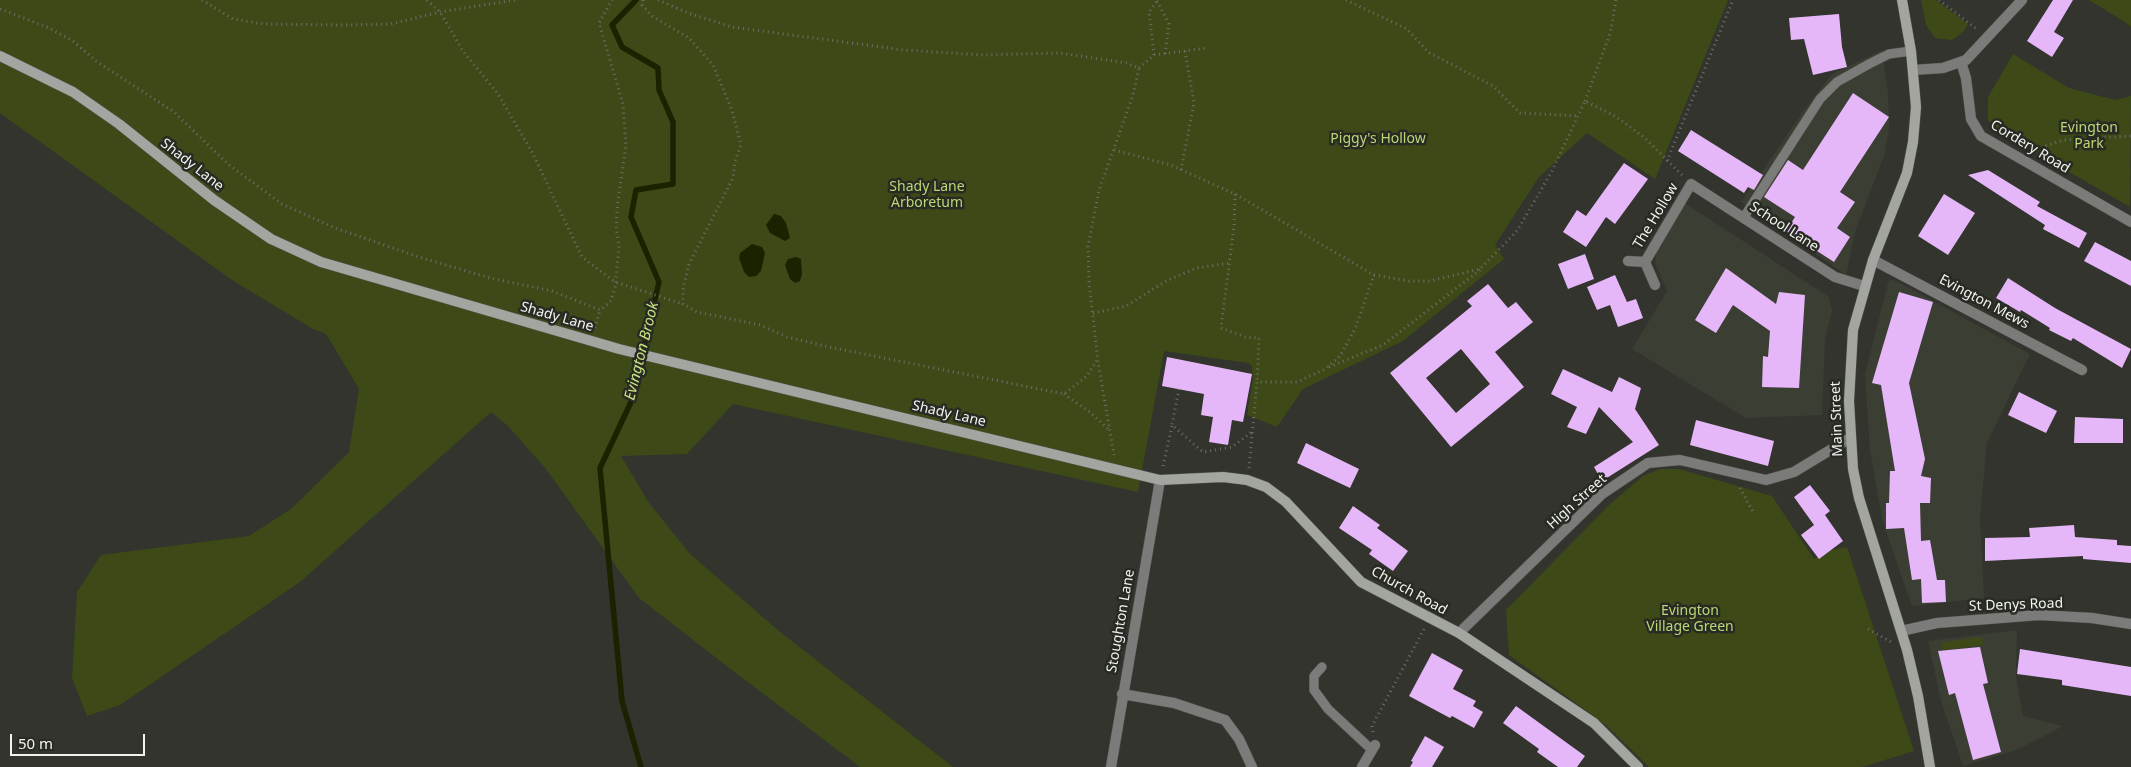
<!DOCTYPE html>
<style>
body{margin:0}
#map{position:relative;width:2131px;height:767px;overflow:hidden;background:#32342d;font-family:"Noto Sans",sans-serif}
canvas{display:block}
.scale{position:absolute;left:10px;top:734px;width:135px;height:22px;box-sizing:border-box;border:2px solid #f2f3ef;border-top:0;padding-left:6px;font-size:15px;line-height:18px;white-space:nowrap;color:#f2f3ef;-webkit-text-stroke:4px #282a24;paint-order:stroke}
</style>
<div id="map">
<canvas width="2131" height="767"></canvas>
<div class="scale">50 m</div>
</div>
<script>
const ctx = document.querySelector('canvas').getContext('2d');
ctx.lineJoin = 'round';
function paint(path, color) { ctx.fillStyle = color; ctx.fill(path, 'evenodd'); }
const poly = rows => new Path2D(rows.map(r => 'M' + r).join(''));
function trace(path, color, width, dash) { ctx.strokeStyle = color; ctx.lineWidth = width; ctx.lineCap = dash ? 'butt' : 'round'; ctx.setLineDash(dash || []); ctx.stroke(path); }
function drawText(font, color, halo, rows, align = 'center') {
  ctx.font = font + ' "Noto Sans",sans-serif'; ctx.lineWidth = 5; ctx.setLineDash([]); ctx.textBaseline = 'middle'; ctx.strokeStyle = halo; ctx.fillStyle = color; for (const [text, x, y, turn = 0] of rows) {
    ctx.save(); ctx.translate(x, y); ctx.rotate((+turn || 0) * Math.PI / 180); ctx.textAlign = isNaN(turn) ? turn : align; if (halo) ctx.strokeText(text, 0, 0); ctx.fillText(text, 0, 0); ctx.restore();
  }
}
paint(poly([
 [1882,50,1888,93,1889,128,1885,153,1855,232,1846,275,1741,202,1802,113,1832,74],
 [1685,203,1829,297,1832,311,1825,340,1822,415,1746,418,1632,349,1667,291,1655,263,1656,251],
 [1889,279,1898,282,2030,354,1987,443,1980,517,1984,598,1912,606,1883,523,1870,450,1865,374],
 [2017,630,2016,676,2023,716,2063,726,2019,749,1963,766,1941,701,1928,641]
]), '#3b3f33');
paint(poly([
 [0,0,1728,0,1655,179,1587,133,1539,177,1495,245,1504,259,1403,341,1303,389,1277,427,1247,415,1253,378,1252,366,1248,363,1164,351,1138,492,733,404,687,454,621,456,649,503,690,554,779,631,953,767,860,767,732,670,639,598,546,469,507,425,491,412,300,582,120,705,87,716,72,678,77,592,101,555,249,536,291,509,349,452,359,389,326,334,313,329,232,280,0,113],
 [1921,0,1936,0,1968,24,1964,31,1952,40,1935,38,1926,25],
 [2089,0,2131,0,2131,27,2125,22],
 [2013,54,2069,88,2115,100,2131,96,2130,207,1991,127,1988,119,1988,97],
 [1660,469,1679,469,1772,496,1814,559,1825,551,1847,547,1914,751,1862,767,1649,767,1606,725,1509,655,1506,610,1609,505,1643,476],
 [1982,637,1983,645,1942,650,1941,642]
]), '#3d4a17');
paint(poly([
 [774,214,781,216,786,223,790,238,785,241,770,233,766,225],
 [752,244,762,247,765,253,761,271,756,276,749,277,744,272,739,258,740,253],
 [796,257,801,259,802,274,800,281,795,283,790,279,785,265,788,259]
]), '#1a2200');
trace(poly([
 [636,0,612,25,622,47,658,68,659,90,673,122,673,184,636,190,631,217,659,282,631,402,600,468,622,701,641,767]
]), '#1a2200', 5.5);
paint(poly([
 [2053,0,2073,0,2054,32,2064,38,2052,57,2027,41],
 [1839,14,1842,47,1847,67,1813,75,1804,39,1791,40,1789,18],
 [1853,93,1889,117,1840,192,1855,202,1837,228,1850,237,1834,262,1786,231,1795,217,1764,197,1788,160,1803,170],
 [1691,130,1763,175,1754,190,1748,187,1744,193,1678,151],
 [1624,163,1648,179,1615,224,1606,217,1586,247,1563,232,1577,210,1586,216],
 [1988,170,2040,202,2037,206,2087,233,2079,248,2043,229,2045,225,1968,175],
 [1944,194,1975,213,1948,255,1918,236],
 [2095,242,2131,261,2131,286,2084,261],
 [1585,254,1594,279,1568,289,1558,264],
 [1726,268,1776,304,1779,292,1805,295,1799,388,1762,387,1763,356,1768,357,1770,331,1733,305,1716,333,1695,320],
 [1615,275,1627,302,1636,299,1643,318,1618,327,1610,305,1597,310,1587,287],
 [2008,278,2055,308,2131,349,2122,368,2073,338,2071,341,2049,330,2050,328,2021,310,2020,312,1996,298],
 [1488,284,1508,308,1516,302,1533,322,1495,352,1524,387,1451,447,1390,373,1472,306,1467,301],
 [1461,349,1490,384,1456,413,1426,378],
 [1899,292,1933,302,1909,383,1925,459,1921,476,1931,478,1930,503,1920,503,1921,541,1930,540,1937,580,1945,580,1946,602,1922,603,1921,579,1912,580,1904,528,1886,529,1886,503,1889,503,1890,471,1895,471,1881,385,1872,383],
 [1167,357,1252,374,1243,422,1232,420,1228,445,1209,442,1213,417,1201,415,1204,394,1162,386],
 [1563,369,1612,392,1619,377,1641,388,1635,409,1659,445,1602,481,1594,467,1633,442,1599,407,1586,434,1567,427,1577,407,1551,394],
 [2019,392,2057,411,2046,433,2008,415],
 [2075,417,2123,419,2123,443,2074,443],
 [1696,420,1774,441,1768,466,1690,445],
 [1306,443,1359,469,1350,488,1297,463],
 [1810,485,1830,511,1825,515,1843,541,1819,559,1801,535,1814,525,1794,497],
 [1353,506,1380,525,1377,528,1408,551,1393,571,1369,554,1372,550,1339,528],
 [2074,525,2075,537,2117,540,2117,545,2131,546,2131,563,2083,559,2083,556,1985,561,1985,538,2030,537,2029,528],
 [1980,647,1988,683,1983,684,2001,752,1973,760,1955,693,1949,695,1938,651],
 [2020,649,2131,667,2131,696,2062,685,2062,680,2017,674],
 [1432,653,1463,670,1453,689,1476,701,1473,706,1483,712,1474,728,1452,716,1450,718,1409,696],
 [1516,706,1585,756,1577,767,1558,767,1537,752,1539,749,1503,723],
 [1425,736,1444,747,1432,767,1410,767,1413,762,1411,761]
]), '#e5b7f8');
const lane = poly([
 [1744,217,1820,99,1837,82,1869,64,1889,54,1911,51],
 [1322,667,1314,676,1314,690,1328,709,1372,750]
]);
const street = poly([
 [1961,62,1966,78,1971,119,1981,136,2131,222],
 [1913,70,1943,68,1966,60,2022,0],
 [1873,260,2082,370],
 [1628,261,1645,262],
 [1655,285,1645,262,1691,184,1835,277,1864,286],
 [1901,631,1937,623,2039,615,2092,618,2131,624],
 [1459,633,1602,494,1648,463,1680,460,1766,480,1794,472,1850,438],
 [1122,694,1174,703,1225,720,1239,739,1252,767],
 [1111,767,1160,480],
 [1362,767,1375,745]
]);
const secondary = poly([
 [1902,0,1911,51,1916,107,1913,142,1907,173,1873,260,1853,330,1849,401,1853,469,1859,498,1907,650,1918,696,1930,767],
 [0,56,73,92,119,124,214,200,271,239,321,262,619,349,1160,480,1223,477,1247,480,1266,487,1286,502,1361,582,1459,633,1594,723,1638,767]
]);
trace(lane, '#51534c', 10);
trace(street, '#51534c', 11);
trace(secondary, '#51534c', 11);
trace(poly([
 [202,0,233,19,264,24,343,25,391,24,440,12,515,0],
 [427,0,440,12,463,51,498,94,533,154,582,257,615,282,683,304],
 [643,0,642,5,652,16,689,38,713,65,732,110,741,145,735,161,733,178,689,264,683,290,683,304,697,312,760,325,787,337,829,347,1064,394,1087,376,1097,360],
 [658,0,688,13,732,27,904,50,983,55,1060,53,1126,63,1139,68,1133,95,1099,190,1088,247,1089,282,1098,362,1114,455],
 [1346,0,1407,29,1428,52,1493,86,1520,113,1578,116],
 [1939,0,1978,30],
 [1157,1,1169,24,1165,54],
 [0,9,47,27,73,41,96,61,174,112,229,165,282,204,335,228,422,258,490,278,552,291,600,310,610,302,615,288,619,247,616,225,618,200,626,146,623,104,599,23,612,0],
 [1154,55,1149,12,1158,0],
 [1139,68,1154,55,1207,48],
 [1585,101,1610,34,1616,0],
 [1114,150,1171,165,1235,194,1374,275,1409,281,1430,281,1480,269,1517,231,1552,171,1585,101,1615,116,1645,138,1682,175],
 [2041,155,2046,146,2063,140,2131,136],
 [1667,161,1733,0],
 [1181,170,1194,103,1185,51],
 [1235,194,1234,227,1221,328,1245,337,1259,338,1257,382],
 [1093,313,1126,306,1168,280,1197,268,1229,263],
 [595,328,600,310],
 [1329,367,1383,345,1480,270],
 [1179,389,1172,425,1203,452,1232,447,1253,431],
 [1064,394,1091,413,1109,430],
 [1163,466,1172,426],
 [1249,468,1257,382,1297,382,1325,369,1340,356,1355,329,1374,275],
 [1740,488,1753,512],
 [1868,629,1891,642],
 [1373,732,1372,726,1424,629]
]), '#6d6f69', 3, [1, 4]);
trace(lane, '#7b7c79', 9);
trace(street, '#7b7c79', 10);
trace(secondary, '#a3a5a0', 10);
drawText('14px', '#bcd773', '#282a24', [
 ["Evington",2089,128],
 ["Park",2089,144],
 ["Piggy's Hollow",1378,139],
 ["Shady Lane",927,187],
 ["Arboretum",927,203],
 ["Evington",1690,611],
 ["Village Green",1690,627]
]);
drawText('14px', '#f2f3ef', '#282a24', [
 ["Cordery Road",2030,147,31],
 ["Shady Lane",192,165,38],
 ["The Hollow",1656,216,-59],
 ["School Lane",1784,227,33],
 ["Evington Mews",1984,302,28],
 ["Shady Lane",557,317,16],
 ["Shady Lane",949,414,13],
 ["Main Street",1837,419,-92],
 ["High Street",1577,502,-42],
 ["Church Road",1409,591,29],
 ["St Denys Road",2016,605,-2],
 ["Stoughton Lane",1121,621,-80]
]);
drawText('italic 15px', '#c8e37f', '#282a24', [
 ["Evington Brook",642,351,-76]
]);
</script>
